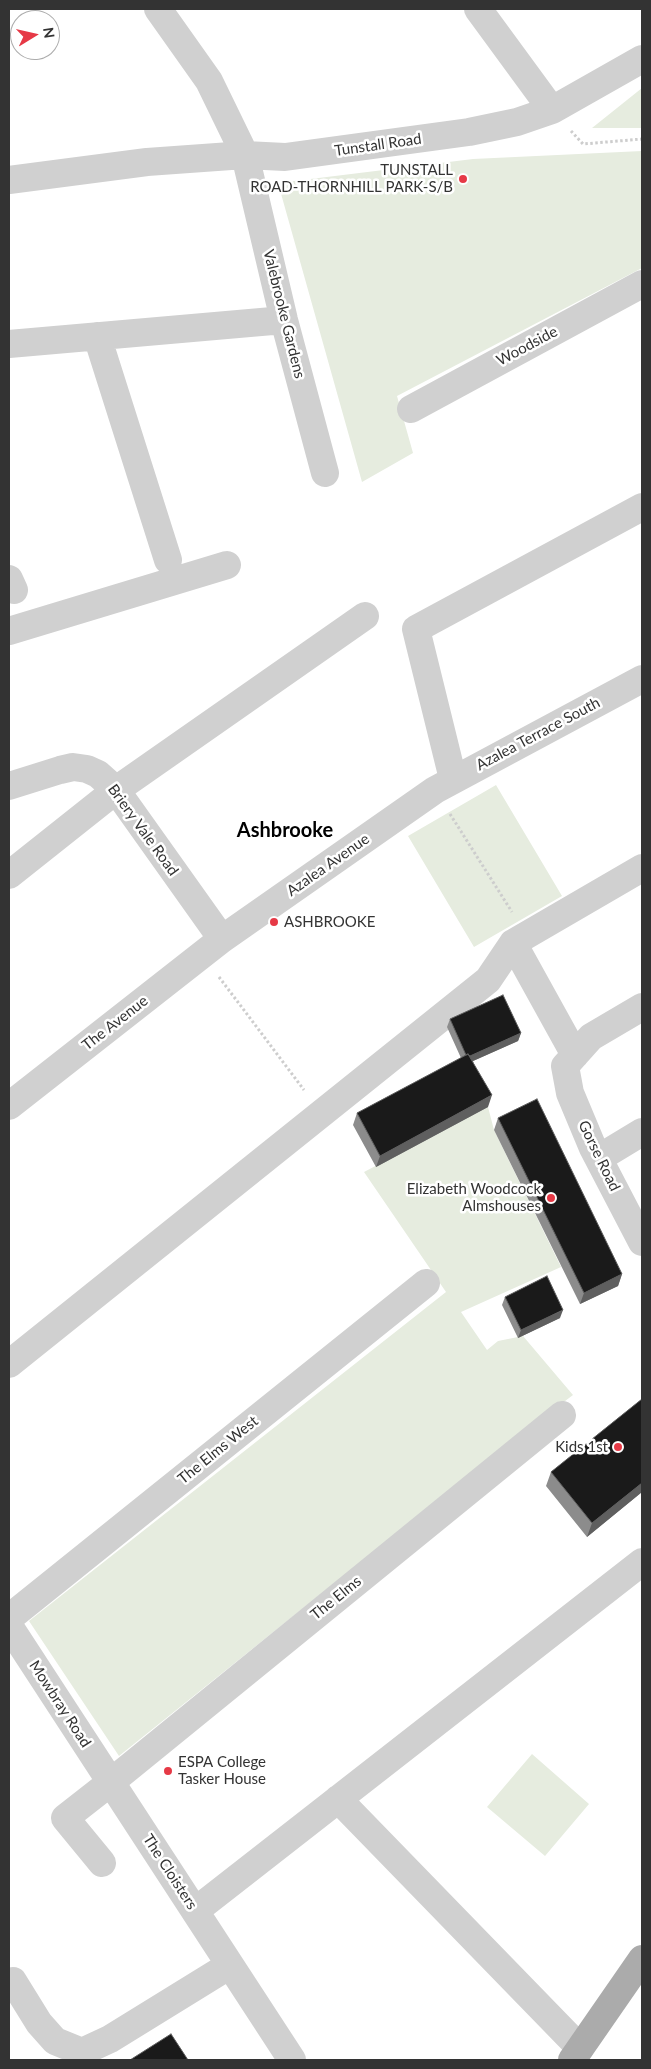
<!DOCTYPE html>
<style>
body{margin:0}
#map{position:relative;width:651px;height:2069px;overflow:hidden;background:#fff;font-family:Lato,sans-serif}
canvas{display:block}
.frame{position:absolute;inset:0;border:10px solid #333;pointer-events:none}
.north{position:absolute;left:10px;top:10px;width:50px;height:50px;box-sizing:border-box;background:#fff;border:1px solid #adadad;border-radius:50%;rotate:81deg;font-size:14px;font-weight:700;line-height:20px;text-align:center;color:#333}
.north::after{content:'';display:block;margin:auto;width:18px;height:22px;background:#e63946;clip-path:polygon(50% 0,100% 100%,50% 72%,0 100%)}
</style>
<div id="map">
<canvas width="651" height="2069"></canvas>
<div class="frame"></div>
<div class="north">N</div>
</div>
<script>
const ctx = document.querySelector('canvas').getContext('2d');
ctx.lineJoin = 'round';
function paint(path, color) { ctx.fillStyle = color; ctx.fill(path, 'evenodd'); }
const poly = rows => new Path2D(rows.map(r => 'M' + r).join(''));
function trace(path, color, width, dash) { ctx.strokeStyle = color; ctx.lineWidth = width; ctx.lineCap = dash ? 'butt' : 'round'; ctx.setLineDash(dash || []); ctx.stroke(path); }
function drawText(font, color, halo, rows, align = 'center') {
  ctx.font = font + ' Lato,sans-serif'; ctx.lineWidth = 5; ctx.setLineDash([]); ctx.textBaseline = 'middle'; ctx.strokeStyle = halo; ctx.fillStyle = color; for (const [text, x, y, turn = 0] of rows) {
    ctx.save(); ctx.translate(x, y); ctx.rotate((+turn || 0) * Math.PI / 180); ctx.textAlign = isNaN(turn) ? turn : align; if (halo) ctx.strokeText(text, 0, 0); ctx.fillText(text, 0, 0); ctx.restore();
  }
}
paint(poly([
 [642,88,642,128,592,128],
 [642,151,642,268,397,396,413,453,362,482,278,183,473,159],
 [496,785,562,896,474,947,408,836],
 [488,1107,494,1130,561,1267,461,1312,487,1350,498,1341,523,1336,573,1395,490,1458,119,1756,29,1621,446,1292,364,1172],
 [532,1754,589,1804,545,1856,487,1807]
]), '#e6ecdf');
trace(poly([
 [571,131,583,144,642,139],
 [450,814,512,912],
 [219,977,304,1090]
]), '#cdcdcd', 3, [2.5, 2.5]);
trace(poly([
 [158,9,209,81,245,155,284,320,325,473],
 [478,9,552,110],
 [9,180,147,162,245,155,285,157,469,132,517,122,552,110,642,59],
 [97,336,168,560],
 [9,344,284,320],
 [411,409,642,284],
 [9,579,14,590],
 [9,631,227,565],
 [453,779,416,629,642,507],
 [9,786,60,770,73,767,87,769,98,774,116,790,222,939],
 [9,875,116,790,365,616],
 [513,943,575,1055],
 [642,1007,591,1037,565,1066,570,1093,593,1148,642,1242],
 [9,1106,222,939,435,790,642,679],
 [599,1158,642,1132],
 [9,1364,488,980,513,943,642,868],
 [9,1618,426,1283],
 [9,1626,292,2060],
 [338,1799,580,2048],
 [102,1863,65,1818,111,1782,562,1415],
 [195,1911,642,1562],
 [13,1981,39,2023,55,2041,82,2052,110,2039,230,1965]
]), '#d0d0d0', 28);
trace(poly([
 [572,2060,642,1959]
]), '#ababab', 28);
paint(poly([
 [450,1019,521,1033,518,1041,473,1061,488,1107,376,1167,353,1125,357,1113,461,1058,447,1027],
 [498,1118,622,1274,618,1286,580,1304,494,1130],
 [505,1297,560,1318,518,1338,502,1305],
 [642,1399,642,1492,587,1537,546,1486,551,1472]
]), '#8c8c8c');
paint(poly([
 [521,1033,518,1041,464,1065,467,1057],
 [492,1095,488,1107,376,1167,380,1156],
 [622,1274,618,1286,580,1304,584,1293],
 [563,1310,560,1318,518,1338,521,1330],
 [642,1483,642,1492,587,1537,592,1523]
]), '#5f5f5f');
const building = poly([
 [503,995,521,1033,470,1056,468,1054,466,1055,450,1019,503,995],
 [468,1054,492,1095,380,1156,357,1113,468,1054],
 [537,1099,622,1274,584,1293,498,1118,537,1099],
 [547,1276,563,1310,521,1330,505,1297,547,1276],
 [642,1399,642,1483,592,1523,551,1472,642,1399],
 [171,2034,188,2060,130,2060,171,2034]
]);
paint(building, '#1a1a1a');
trace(building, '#5f5f5f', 1);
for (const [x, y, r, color] of [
 [463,179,5,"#e63946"],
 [274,922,5,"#e63946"],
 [551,1198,5,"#e63946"],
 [618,1447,5,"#e63946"],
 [168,1771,5,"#e63946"]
]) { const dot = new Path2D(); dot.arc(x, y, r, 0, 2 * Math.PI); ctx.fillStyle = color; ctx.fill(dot); trace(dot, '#fff', 2); }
drawText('15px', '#333', '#fff', [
 ["Tunstall Road",378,145,-8],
 ["Valebrooke Gardens",284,314,76],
 ["Woodside",527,346,-28],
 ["Azalea Terrace South",538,734,-28],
 ["Briery Vale Road",143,830,54],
 ["Azalea Avenue",328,865,-35],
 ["The Avenue",115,1023,-38],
 ["Gorse Road",599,1156,64],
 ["The Elms West",218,1450,-39],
 ["The Elms",336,1598,-39],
 ["Mowbray Road",60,1704,57],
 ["The Cloisters",170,1872,57]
]);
drawText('15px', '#333', '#fff', [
 ["TUNSTALL",453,170],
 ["ROAD-THORNHILL PARK-S/B",453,187],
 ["ASHBROOKE",284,922,"left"],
 ["Elizabeth Woodcock",541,1189],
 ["Almshouses",541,1206],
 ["Kids 1st",608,1447],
 ["ESPA College",178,1762,"left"],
 ["Tasker House",178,1779,"left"]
], 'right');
drawText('bold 20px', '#000', '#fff', [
 ["Ashbrooke",285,831]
]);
</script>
